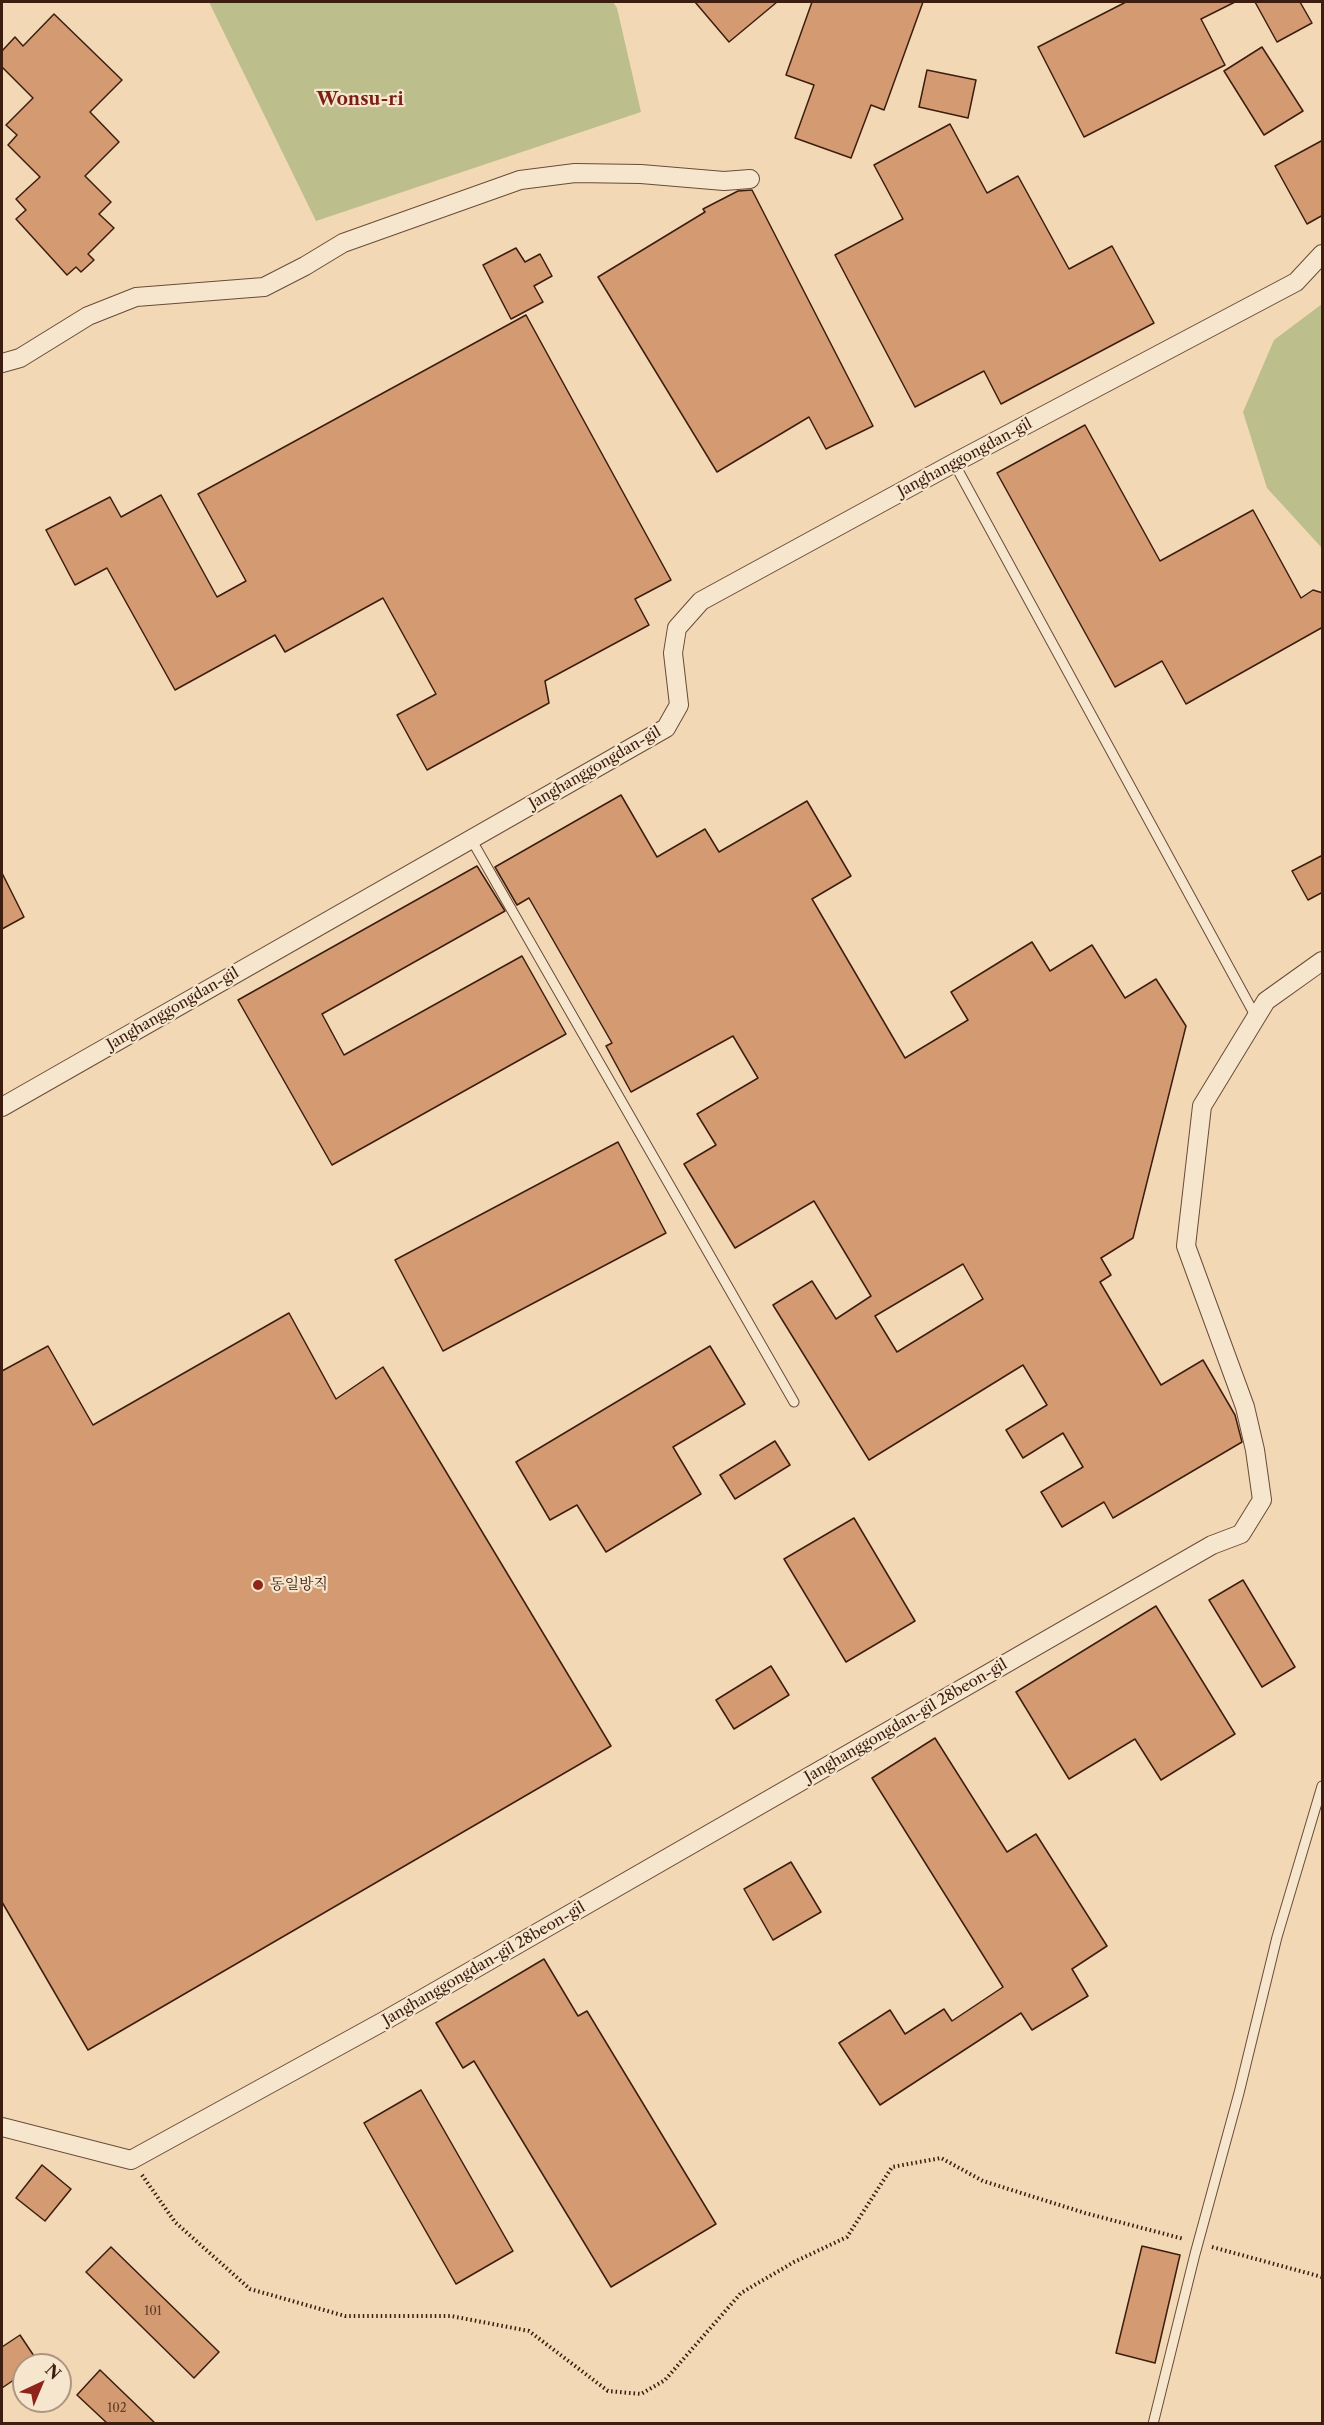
<!DOCTYPE html>
<meta charset="utf-8">
<style>
body{margin:0}
#map{position:relative;width:1324px;height:2425px;overflow:hidden;background:#f2d8b4;font-family:"Libre Caslon Text",serif}
canvas{display:block}
.frame{position:absolute;inset:0;border:3px solid #3c1d0f;pointer-events:none}
.north{position:absolute;left:12px;top:2353px;width:60px;height:60px;box-sizing:border-box;background:#f7e6ce;border:2px solid #ac9682;border-radius:50%;rotate:44deg;font-size:16px;font-weight:700;line-height:24px;text-align:center;color:#3c1d0f}
.north::after{content:'';display:block;margin:auto;width:21px;height:27px;background:#8f2418;clip-path:polygon(50% 0,100% 100%,50% 72%,0 100%)}
</style>
<div id="map">
<canvas width="1324" height="2425"></canvas>
<div class="frame"></div>
<div class="north">N</div>
</div>
<script>
const ctx = document.querySelector('canvas').getContext('2d');
ctx.lineJoin = 'round';
function paint(path, color) { ctx.fillStyle = color; ctx.fill(path, 'evenodd'); }
const poly = rows => new Path2D(rows.map(r => 'M' + r).join(''));
function trace(path, color, width, dash) { ctx.strokeStyle = color; ctx.lineWidth = width; ctx.lineCap = dash ? 'butt' : 'round'; ctx.setLineDash(dash || []); ctx.stroke(path); }
function drawText(font, color, halo, rows, align = 'center') {
  ctx.font = font + ' "Libre Caslon Text","Noto Serif KR",serif'; ctx.lineWidth = 4.5; ctx.setLineDash([]); ctx.textBaseline = 'middle'; ctx.strokeStyle = halo; ctx.fillStyle = color; for (const [text, x, y, turn = 0] of rows) {
    ctx.save(); ctx.translate(x, y); ctx.rotate((+turn || 0) * Math.PI / 180); ctx.textAlign = isNaN(turn) ? turn : align; if (halo) ctx.strokeText(text, 0, 0); ctx.fillText(text, 0, 0); ctx.restore();
  }
}
paint(poly([
 [209,2,613,2,617,8,641,112,316,221],
 [1322,304,1322,548,1267,488,1243,412,1274,340]
]), '#bcbe8c');
const building = poly([
 [695,2,777,2,729,42,695,2],
 [812,2,923,2,884,110,871,105,851,158,795,138,814,85,786,75,812,2],
 [1126,2,1235,2,1201,19,1225,65,1084,137,1038,47,1126,2],
 [1255,2,1300,2,1312,23,1277,42,1255,2],
 [54,14,122,80,90,112,119,142,85,176,111,202,99,214,114,228,88,254,94,260,81,272,76,267,67,275,16,219,26,210,16,199,40,177,8,145,17,135,6,125,33,98,2,67,2,51,15,37,23,46,54,14],
 [1262,47,1303,111,1264,135,1224,71,1262,47],
 [927,70,976,80,968,118,919,107,927,70],
 [950,124,987,193,1018,176,1069,269,1112,246,1154,323,1001,404,984,371,915,407,835,255,903,219,874,165,950,124],
 [1323,140,1323,215,1307,224,1275,166,1323,140],
 [752,190,873,426,826,449,809,417,717,472,598,277,705,212,703,209,738,191,752,190],
 [516,248,525,262,540,254,552,276,534,286,543,302,511,319,483,265,516,248],
 [526,315,671,580,635,599,649,625,545,681,549,703,427,770,397,715,436,694,383,598,285,652,275,635,175,690,107,568,75,585,46,530,110,497,121,517,161,495,217,597,246,581,198,494,526,315],
 [1085,425,1160,561,1253,510,1301,598,1313,590,1323,593,1323,627,1186,704,1162,661,1115,687,997,473,1085,425],
 [621,795,657,857,705,829,719,852,807,801,851,876,812,899,905,1058,968,1020,951,992,1032,942,1050,971,1092,945,1125,998,1156,979,1186,1026,1133,1238,1101,1258,1111,1275,1100,1282,1161,1385,1203,1360,1235,1415,1242,1442,1113,1518,1104,1502,1062,1527,1041,1492,1083,1467,1063,1433,1023,1458,1006,1430,1047,1405,1023,1365,869,1460,773,1305,812,1281,836,1319,871,1296,814,1201,735,1248,684,1164,716,1145,697,1114,758,1078,733,1036,631,1092,606,1046,612,1043,529,898,517,905,495,867,621,795],
 [963,1264,983,1299,897,1352,875,1316,963,1264],
 [1323,855,1323,892,1308,900,1292,871,1323,855],
 [477,866,505,911,322,1014,344,1055,522,956,566,1034,332,1165,238,1000,477,866],
 [2,873,24,917,2,929,2,873],
 [618,1142,666,1233,443,1351,395,1260,618,1142],
 [289,1313,336,1399,383,1367,611,1746,88,2050,2,1902,2,1371,48,1346,93,1425,289,1313],
 [710,1346,745,1404,673,1447,701,1494,606,1552,577,1505,550,1520,516,1462,710,1346],
 [775,1441,790,1465,735,1499,720,1475,775,1441],
 [854,1518,915,1621,846,1662,784,1559,854,1518],
 [1243,1580,1295,1667,1262,1687,1209,1600,1243,1580],
 [1156,1606,1235,1734,1161,1780,1135,1739,1069,1779,1016,1692,1156,1606],
 [771,1666,789,1695,734,1729,716,1700,771,1666],
 [935,1738,1007,1852,1036,1834,1107,1946,1072,1969,1088,1996,1032,2030,1021,2013,880,2105,839,2043,890,2010,905,2034,944,2009,952,2021,1003,1987,872,1778,935,1738],
 [791,1862,821,1912,773,1940,744,1889,791,1862],
 [544,1959,578,2016,587,2011,716,2224,611,2287,474,2061,463,2068,436,2023,544,1959],
 [421,2090,513,2251,456,2284,364,2123,421,2090],
 [42,2165,71,2189,45,2221,16,2198,42,2165],
 [1142,2246,1180,2255,1155,2363,1116,2353,1142,2246],
 [111,2247,219,2352,194,2378,86,2272,111,2247],
 [20,2335,40,2365,24,2365,24,2373,2,2388,2,2347,20,2335],
 [100,2370,156,2424,108,2424,77,2395,100,2370]
]);
paint(building, '#d49b73');
trace(building, '#3c1d0f', 1.5);
const service = poly([
 [954,463,1256,1017],
 [471,839,794,1402],
 [1153,2424,1195,2254,1239,2093,1277,1937,1322,1786]
]);
const minor = poly([
 [2,363,20,358,88,316,136,297,264,287,305,266,343,243,520,180,575,173,641,174,724,181,750,179],
 [2,1107,666,728,679,705,673,653,677,628,701,601,954,463,1296,282,1322,254],
 [2,2127,131,2160,384,2021,1212,1545,1241,1534,1262,1500,1255,1450,1245,1407,1186,1246,1202,1106,1266,1001,1322,961]
]);
trace(service, '#6a4c38', 11);
trace(minor, '#6a4c38', 20);
trace(poly([
 [142,2175,175,2222,250,2289,345,2316,451,2316,529,2331,608,2391,641,2394,665,2380,741,2293,794,2262,847,2237,892,2167,941,2158,983,2181,1085,2213,1184,2239],
 [1212,2247,1322,2277]
]), '#3c1d0f', 4, [1.5, 3]);
trace(service, '#f7e6ce', 9);
trace(minor, '#f7e6ce', 18);
for (const [x, y, r, color] of [
 [258,1585,6,"#8f2418"]
]) { const dot = new Path2D(); dot.arc(x, y, r, 0, 2 * Math.PI); ctx.fillStyle = color; ctx.fill(dot); trace(dot, '#f7e6ce', 2); }
drawText('12px', '#623c28', null, [
 ["101",153,2312],
 ["102",117,2409]
]);
drawText('15px', '#3c1d0f', '#f7e6ce', [
 ["Janghanggongdan-gil",965,458,-28],
 ["Janghanggongdan-gil",595,768,-30],
 ["Janghanggongdan-gil",173,1009,-30],
 ["Janghanggongdan-gil 28beon-gil",906,1721,-30],
 ["Janghanggongdan-gil 28beon-gil",484,1964,-30]
]);
drawText('15px', '#3c1d0f', '#f7e6ce', [
 ["동일방직",270,1585]
], 'left');
drawText('bold 18px', '#7a1f14', '#f7e6ce', [
 ["Wonsu-ri",360,100]
]);
</script>
